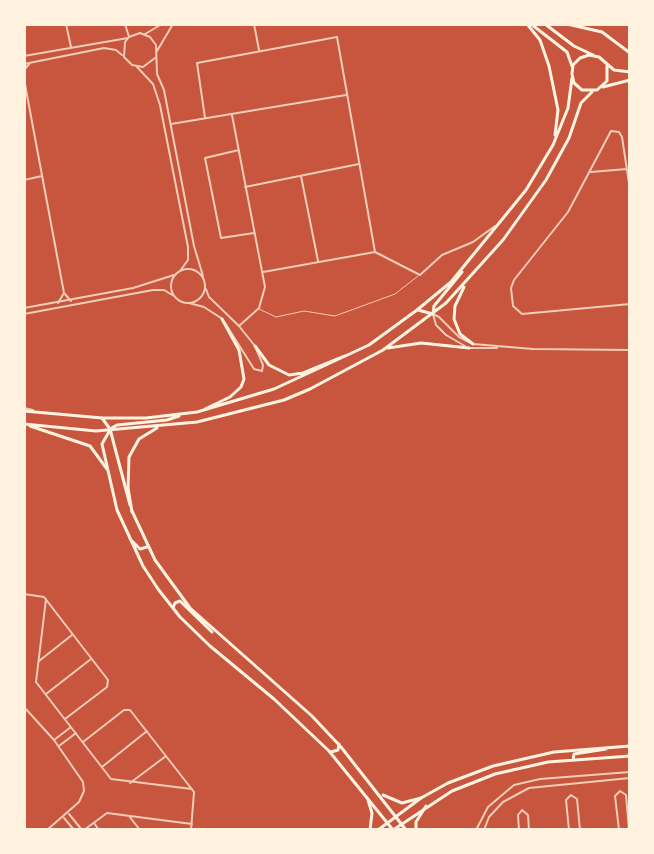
<!DOCTYPE html>
<style>
body{margin:0}
#map{position:relative;width:654px;height:854px;overflow:hidden;background:#c8553d;font-family:Rubik,sans-serif}
canvas{display:block}
.frame{position:absolute;inset:0;border:26px solid #fff3e0;pointer-events:none}
</style>
<div id="map">
<canvas width="654" height="854"></canvas>
<div class="frame"></div>
</div>
<script>
const ctx = document.querySelector('canvas').getContext('2d');
ctx.lineJoin = 'round';
const poly = rows => new Path2D(rows.map(r => 'M' + r).join(''));
function trace(path, color, width, dash) { ctx.strokeStyle = color; ctx.lineWidth = width; ctx.lineCap = dash ? 'butt' : 'round'; ctx.setLineDash(dash || []); ctx.stroke(path); }
trace(poly([
 [259,309,276,317,304,311,335,316,395,294,418,276]
]), '#f1ccb7', 1);
trace(poly([
 [66,24,71,47],
 [125,24,129,37],
 [254,24,259,50],
 [24,70,30,63],
 [24,79,64,293,71,301],
 [232,115,265,287,259,308,239,326],
 [205,118,197,63,337,37,375,252],
 [171,124,346,95],
 [239,150,205,158,221,238,254,233],
 [591,172,627,169],
 [301,176,318,261],
 [24,180,42,176],
 [245,187,359,164],
 [630,190,622,137,619,132,611,131,568,212,514,280,511,288,513,306,522,314,630,304],
 [263,272,375,252,420,275,442,255,473,242,495,226],
 [58,303,64,293],
 [24,594,44,597,108,680,107,687,65,719],
 [46,599,36,682,111,779,192,789],
 [39,661,72,635],
 [46,694,91,659],
 [24,707,54,740,83,782,84,791,79,802,47,830],
 [54,740,71,727],
 [83,742,124,710,130,710,194,792,191,830],
 [59,746,76,733],
 [102,767,147,731],
 [130,783,166,756],
 [69,814,82,830],
 [129,816,140,830],
 [64,818,74,830],
 [94,823,99,830],
 [84,830,107,813,192,824],
 [519,830,518,815,522,810,528,815,529,830],
 [569,830,566,800,571,795,577,799,580,830],
 [619,830,615,796,620,791,626,795,629,830]
]), '#f1ccb7', 2);
trace(poly([
 [145,34,162,24],
 [157,51,173,24],
 [24,56,128,38],
 [155,58,143,67,132,65,124,57,125,42,129,37,140,33,150,37,156,45,157,74,164,90,194,246,203,276],
 [24,64,104,48,116,50,122,55],
 [137,67,153,84,160,105,188,247,188,260,180,271],
 '171 286a17 17 0 1 1 34 0a17 17 0 1 1-34 0Z',
 [206,289,209,297,239,326,255,346,263,365,262,371,254,369,225,323],
 [189,303,204,307,221,318],
 [24,308,133,288,174,275],
 [24,314,153,290,164,290,174,296],
 [433,314,439,317,459,337,473,344,533,349,630,350],
 [433,314,436,325,446,335,465,346],
 [470,348,497,348],
 [24,408,33,410],
 [630,774,630,775],
 [476,830,488,807,514,785,540,779,630,772],
 [484,830,489,817,503,802,529,788,630,778]
]), '#f1ccb7', 2);
trace(poly([
 [531,24,567,52,572,66],
 [545,24,574,46,593,55],
 [573,760,574,754,606,749],
 [378,830,421,798,448,783,493,766,554,752,630,746],
 [393,830,452,791,495,774,548,762,630,756]
]), '#fff3e0', 3);
trace(poly([
 [102,418,110,429,130,505],
 [110,430,102,444,117,510,143,566,158,589,180,617,210,646,274,699,329,751,393,830],
 [132,511,155,560,190,608,312,716,341,747,406,830],
 [130,539,140,549,147,547],
 [173,608,175,603,180,601,212,632],
 [331,752,338,750,339,744],
 [383,795,402,803,421,798],
 [368,800,372,813,370,830],
 [416,830,416,822,426,806]
]), '#fff3e0', 3);
trace(poly([
 [527,24,540,40,549,66,558,110,555,135],
 [567,24,602,32,630,53],
 [607,66,607,81,597,90,582,90,574,83,572,74,573,65,580,58,589,55,599,57,614,70,630,72],
 [603,87,630,80],
 [464,287,455,306,454,319,460,334,473,344],
 [418,310,433,314],
 [433,314,434,306,462,272],
 [255,346,269,365,289,375,303,373,345,356],
 [388,348,421,343,469,348],
 [205,409,230,397,241,387,244,379,239,350,222,319],
 [24,411,102,418,146,418,197,412,274,389,369,345,417,310,451,282,526,190,553,145,568,108,572,78],
 [24,424,96,431,197,422,284,400,310,389,383,350,446,303,503,240,546,180,569,138,581,103,592,92],
 [30,426,90,446,107,469],
 [110,429,117,425,167,420,179,416],
 [132,512,128,488,129,457,139,439,157,428]
]), '#fff3e0', 3);
</script>
